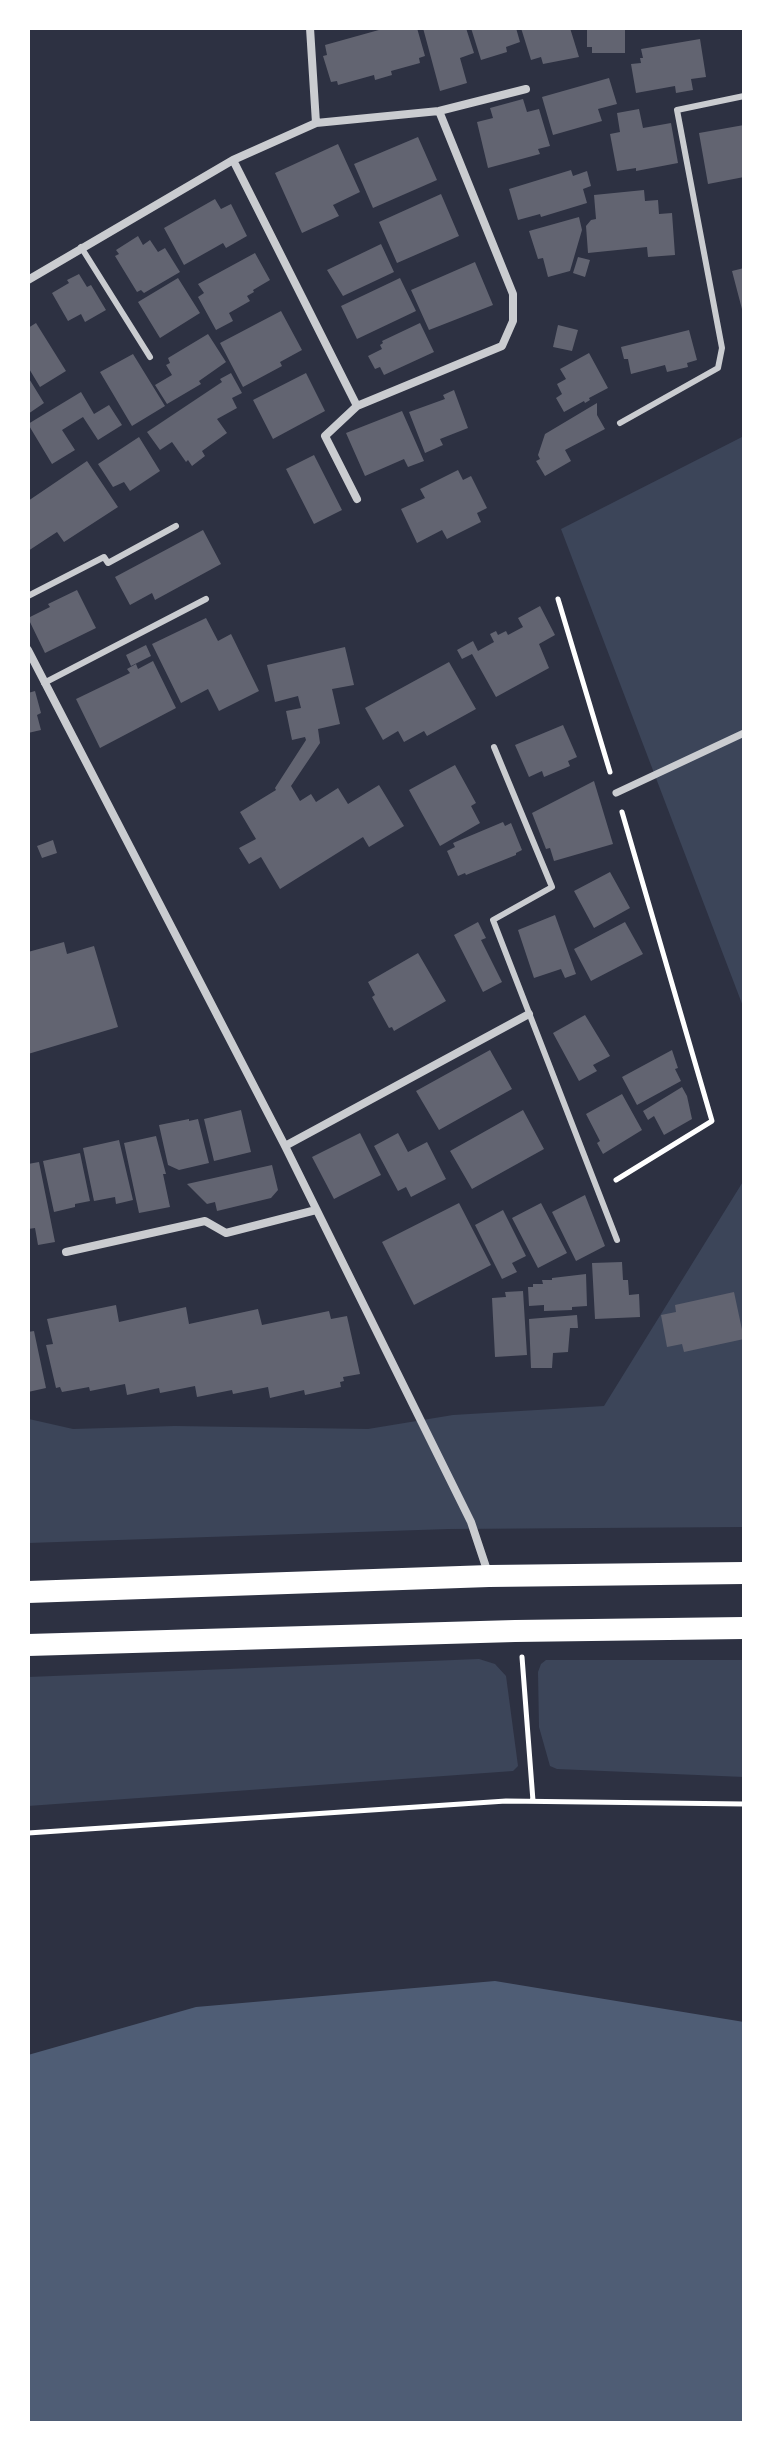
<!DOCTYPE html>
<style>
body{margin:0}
#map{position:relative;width:772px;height:2451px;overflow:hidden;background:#2d3142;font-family:Overpass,sans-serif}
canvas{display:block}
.frame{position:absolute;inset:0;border:30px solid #fff;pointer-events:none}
</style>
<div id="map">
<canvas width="772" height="2451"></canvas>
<div class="frame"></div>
</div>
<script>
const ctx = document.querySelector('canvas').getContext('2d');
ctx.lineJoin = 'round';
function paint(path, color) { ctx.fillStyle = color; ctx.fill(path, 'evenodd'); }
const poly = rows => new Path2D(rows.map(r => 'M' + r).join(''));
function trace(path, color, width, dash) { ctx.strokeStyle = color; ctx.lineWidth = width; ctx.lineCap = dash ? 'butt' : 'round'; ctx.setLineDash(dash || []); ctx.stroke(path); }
paint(poly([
 [744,436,744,1009,561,529],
 [744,1180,744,1527,449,1529,28,1543,29,1419,73,1429,175,1426,368,1429,453,1415,604,1406],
 [479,1659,495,1664,506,1676,518,1766,513,1771,28,1806,28,1677],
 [546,1660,744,1660,744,1777,557,1769,550,1766,539,1727,538,1672,541,1664]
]), '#3c4559');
paint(poly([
 [495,1981,744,2022,744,2423,28,2423,28,2055,196,2007]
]), '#4f5d75');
paint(poly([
 [386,28,417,28,425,56,419,58,420,63,391,71,392,75,375,80,374,75,338,85,337,81,331,82,323,56,327,55,325,45],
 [423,28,466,28,474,53,460,58,467,83,440,91],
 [471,28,516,28,520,42,506,47,507,52,481,60],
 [521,28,570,28,579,57,543,64,541,57,531,60],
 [587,28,625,28,625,53,592,53,592,47,587,47],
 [700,39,706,77,691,79,693,90,676,93,675,86,636,93,631,64,641,63,640,58,643,58,641,49],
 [609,78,617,104,598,109,602,121,553,135,542,97],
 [523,99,527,112,539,109,550,146,538,149,540,154,488,168,477,122,493,118,490,108],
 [639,109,643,128,671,123,678,163,636,171,636,168,617,171,610,134,620,132,617,113],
 [744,125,744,177,708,184,699,133],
 [418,137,437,180,373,208,354,164],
 [338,144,360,192,333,205,339,216,302,233,275,173],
 [571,170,573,176,587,171,591,186,583,189,587,203,541,217,540,214,518,220,509,189],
 [644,190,645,201,658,200,659,214,672,213,675,255,648,257,647,247,588,253,586,226,591,220,596,219,594,195],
 [441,194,459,236,397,263,379,222],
 [215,199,221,209,231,204,247,236,226,248,223,243,184,265,164,228],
 [579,217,582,230,570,271,548,277,543,258,538,259,529,231],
 [138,236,143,245,150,240,158,252,165,248,180,272,144,293,141,290,137,292,115,256,119,254,116,250],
 [381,244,394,272,343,296,327,270],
 [255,253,270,280,253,290,254,292,247,296,250,301,229,313,233,321,216,330,198,297,204,293,198,284],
 [578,257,590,260,585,277,573,273],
 [475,262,493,305,429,330,411,290],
 [744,268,744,313,743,313,732,271],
 [79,274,87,287,91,285,106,310,85,322,81,314,68,321,52,293,69,283,67,280],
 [178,278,200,313,160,338,138,302],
 [400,278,416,311,357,339,341,306],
 [281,311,302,350,280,362,282,366,243,387,220,343],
 [36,323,66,371,40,387,28,367,28,328],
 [420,323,434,352,384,375,380,367,375,369,368,356,382,349,380,345,383,343,382,341],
 [558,325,578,330,572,351,553,347],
 [689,330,697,360,687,363,688,367,667,372,665,365,631,374,628,359,624,359,621,347],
 [208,334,226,362,199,381,201,384,167,404,155,385,172,375,166,365,170,363,168,358],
 [589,353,608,388,589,398,590,400,585,403,584,401,564,412,556,398,562,394,557,384,566,379,560,369],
 [133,354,165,406,132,426,100,372],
 [231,373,242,393,232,398,237,408,217,419,227,433,202,451,205,456,192,466,188,460,186,462,172,442,160,450,147,432,222,382,220,379],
 [306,373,325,411,273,439,253,400],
 [28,377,44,403,28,414],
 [454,390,468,428,440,439,443,445,425,453,409,412,445,399,443,395],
 [81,392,94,414,109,405,122,425,98,440,83,417,62,430,75,450,52,464,28,424],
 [597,403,597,415,605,429,565,450,571,461,545,476,536,461,540,459,538,455,545,434],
 [402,411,424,461,408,467,404,459,365,476,346,433],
 [139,437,160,471,130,491,124,482,113,487,98,464],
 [314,455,342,510,314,524,286,469],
 [87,461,118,507,64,542,57,532,28,551,28,501],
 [458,470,463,480,471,476,487,508,477,513,481,522,447,539,442,530,417,543,401,509,425,498,420,489],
 [203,530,221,564,155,600,152,593,130,605,115,577],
 [77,590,96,628,45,653,28,618,50,607,48,604],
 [540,606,555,635,539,644,549,668,496,697,472,654,462,659,457,650,473,641,478,651,494,642,490,634,496,631,498,635,506,631,508,635,523,627,518,618],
 [206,618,218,641,231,634,259,691,219,711,208,689,181,703,152,644],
 [146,645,151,656,131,666,126,655],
 [345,647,354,685,332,689,340,724,318,729,320,743,291,786,300,801,311,794,316,802,338,788,348,804,379,785,404,826,369,847,363,837,280,889,261,857,249,864,239,848,256,839,240,812,276,790,275,788,306,740,305,737,292,740,286,711,301,708,298,696,275,702,267,665],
 [153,661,176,708,100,748,76,699,130,673,127,669,136,664,138,669],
 [449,662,476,709,427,736,424,731,404,742,398,731,383,740,365,708],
 [35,691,41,713,37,715,41,730,28,733,28,693],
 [563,725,577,757,568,761,570,766,544,777,542,771,529,777,515,745],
 [455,765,476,803,471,806,480,823,440,846,409,790],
 [594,781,613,844,554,861,550,848,546,849,532,813],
 [503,822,505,826,511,823,522,850,516,853,516,855,466,875,465,873,458,876,447,851,455,847,453,843],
 [53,840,57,853,42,858,37,846],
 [610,872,630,908,594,928,574,891],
 [555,915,576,974,565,978,561,969,534,978,518,930],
 [478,922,486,938,481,940,502,982,483,992,454,935],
 [625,922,643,954,591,981,574,949],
 [64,942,67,954,94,946,118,1027,28,1054,28,952],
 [418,953,446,1001,394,1031,392,1027,389,1028,372,997,375,995,368,982],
 [585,1015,610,1056,593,1065,597,1071,579,1081,553,1033],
 [490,1050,512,1089,439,1130,416,1091],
 [672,1050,678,1068,675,1069,681,1081,637,1105,622,1077],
 [682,1087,687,1096,692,1119,664,1135,654,1116,648,1120,643,1111],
 [622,1094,642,1130,603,1154,597,1143,600,1141,586,1114],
 [241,1110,251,1152,214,1161,204,1119],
 [523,1110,544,1149,472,1189,450,1151],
 [189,1119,189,1121,198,1119,209,1163,179,1170,168,1165,159,1125],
 [360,1133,381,1175,334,1199,312,1157],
 [398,1133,408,1152,427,1142,446,1179,411,1197,406,1187,398,1191,374,1146],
 [156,1136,166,1174,163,1174,170,1207,139,1213,124,1143],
 [119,1140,133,1200,116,1204,115,1197,94,1201,83,1148],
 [80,1153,90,1201,75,1204,75,1207,54,1212,43,1161],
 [39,1162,55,1242,38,1245,35,1228,28,1229,28,1164],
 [272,1165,278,1190,271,1198,217,1211,215,1202,207,1204,187,1184],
 [585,1195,605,1246,576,1261,552,1212],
 [459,1203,491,1265,414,1305,382,1242],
 [541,1203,567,1253,538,1268,512,1218],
 [503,1210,526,1256,512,1263,517,1272,502,1279,475,1225],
 [622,1262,623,1280,628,1280,629,1295,639,1294,640,1317,595,1319,592,1263],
 [586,1274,587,1306,572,1307,572,1310,544,1311,544,1305,529,1306,528,1287,533,1287,533,1284,543,1284,542,1280,552,1280,552,1278],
 [523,1291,527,1355,495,1357,492,1298,506,1297,505,1292],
 [734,1292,744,1339,684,1352,682,1344,667,1347,661,1315,676,1312,675,1305],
 [116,1305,119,1322,186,1307,189,1324,258,1309,262,1325,329,1311,331,1319,347,1316,360,1374,343,1377,344,1381,340,1382,341,1387,305,1395,304,1390,270,1398,268,1387,233,1394,232,1390,197,1397,195,1386,160,1393,159,1388,127,1395,125,1384,90,1391,89,1387,62,1392,60,1387,56,1388,46,1345,53,1344,47,1319],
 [577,1315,578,1328,570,1328,568,1352,553,1353,552,1368,531,1368,529,1319],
 [34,1331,46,1388,28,1392,28,1332]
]), '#626471');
trace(poly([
 [558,599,610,772],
 [616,1180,712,1121,622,812],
 [522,1657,533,1801],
 [28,1833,506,1801,744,1804]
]), '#fff', 5);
trace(poly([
 [81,247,150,357],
 [620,423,718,368,722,348,677,110,744,96],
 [28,596,104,557,108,563,176,526],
 [44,683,206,599],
 [494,747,552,887,493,920,617,1240]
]), '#caccd0', 6);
trace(poly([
 [616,793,744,733]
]), '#caccd0', 7);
trace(poly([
 [310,28,316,123],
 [233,160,357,406],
 [28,280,233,160,316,123,439,111,526,89],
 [357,499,325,436,357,406,502,346,513,321,513,294,439,111],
 [28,650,285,1146,471,1522,488,1573],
 [285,1146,529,1014],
 [66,1252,205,1221,226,1233,316,1210]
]), '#caccd0', 8);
trace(poly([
 [28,1592,489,1576,744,1573],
 [28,1645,515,1631,744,1628]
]), '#fff', 22);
</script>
